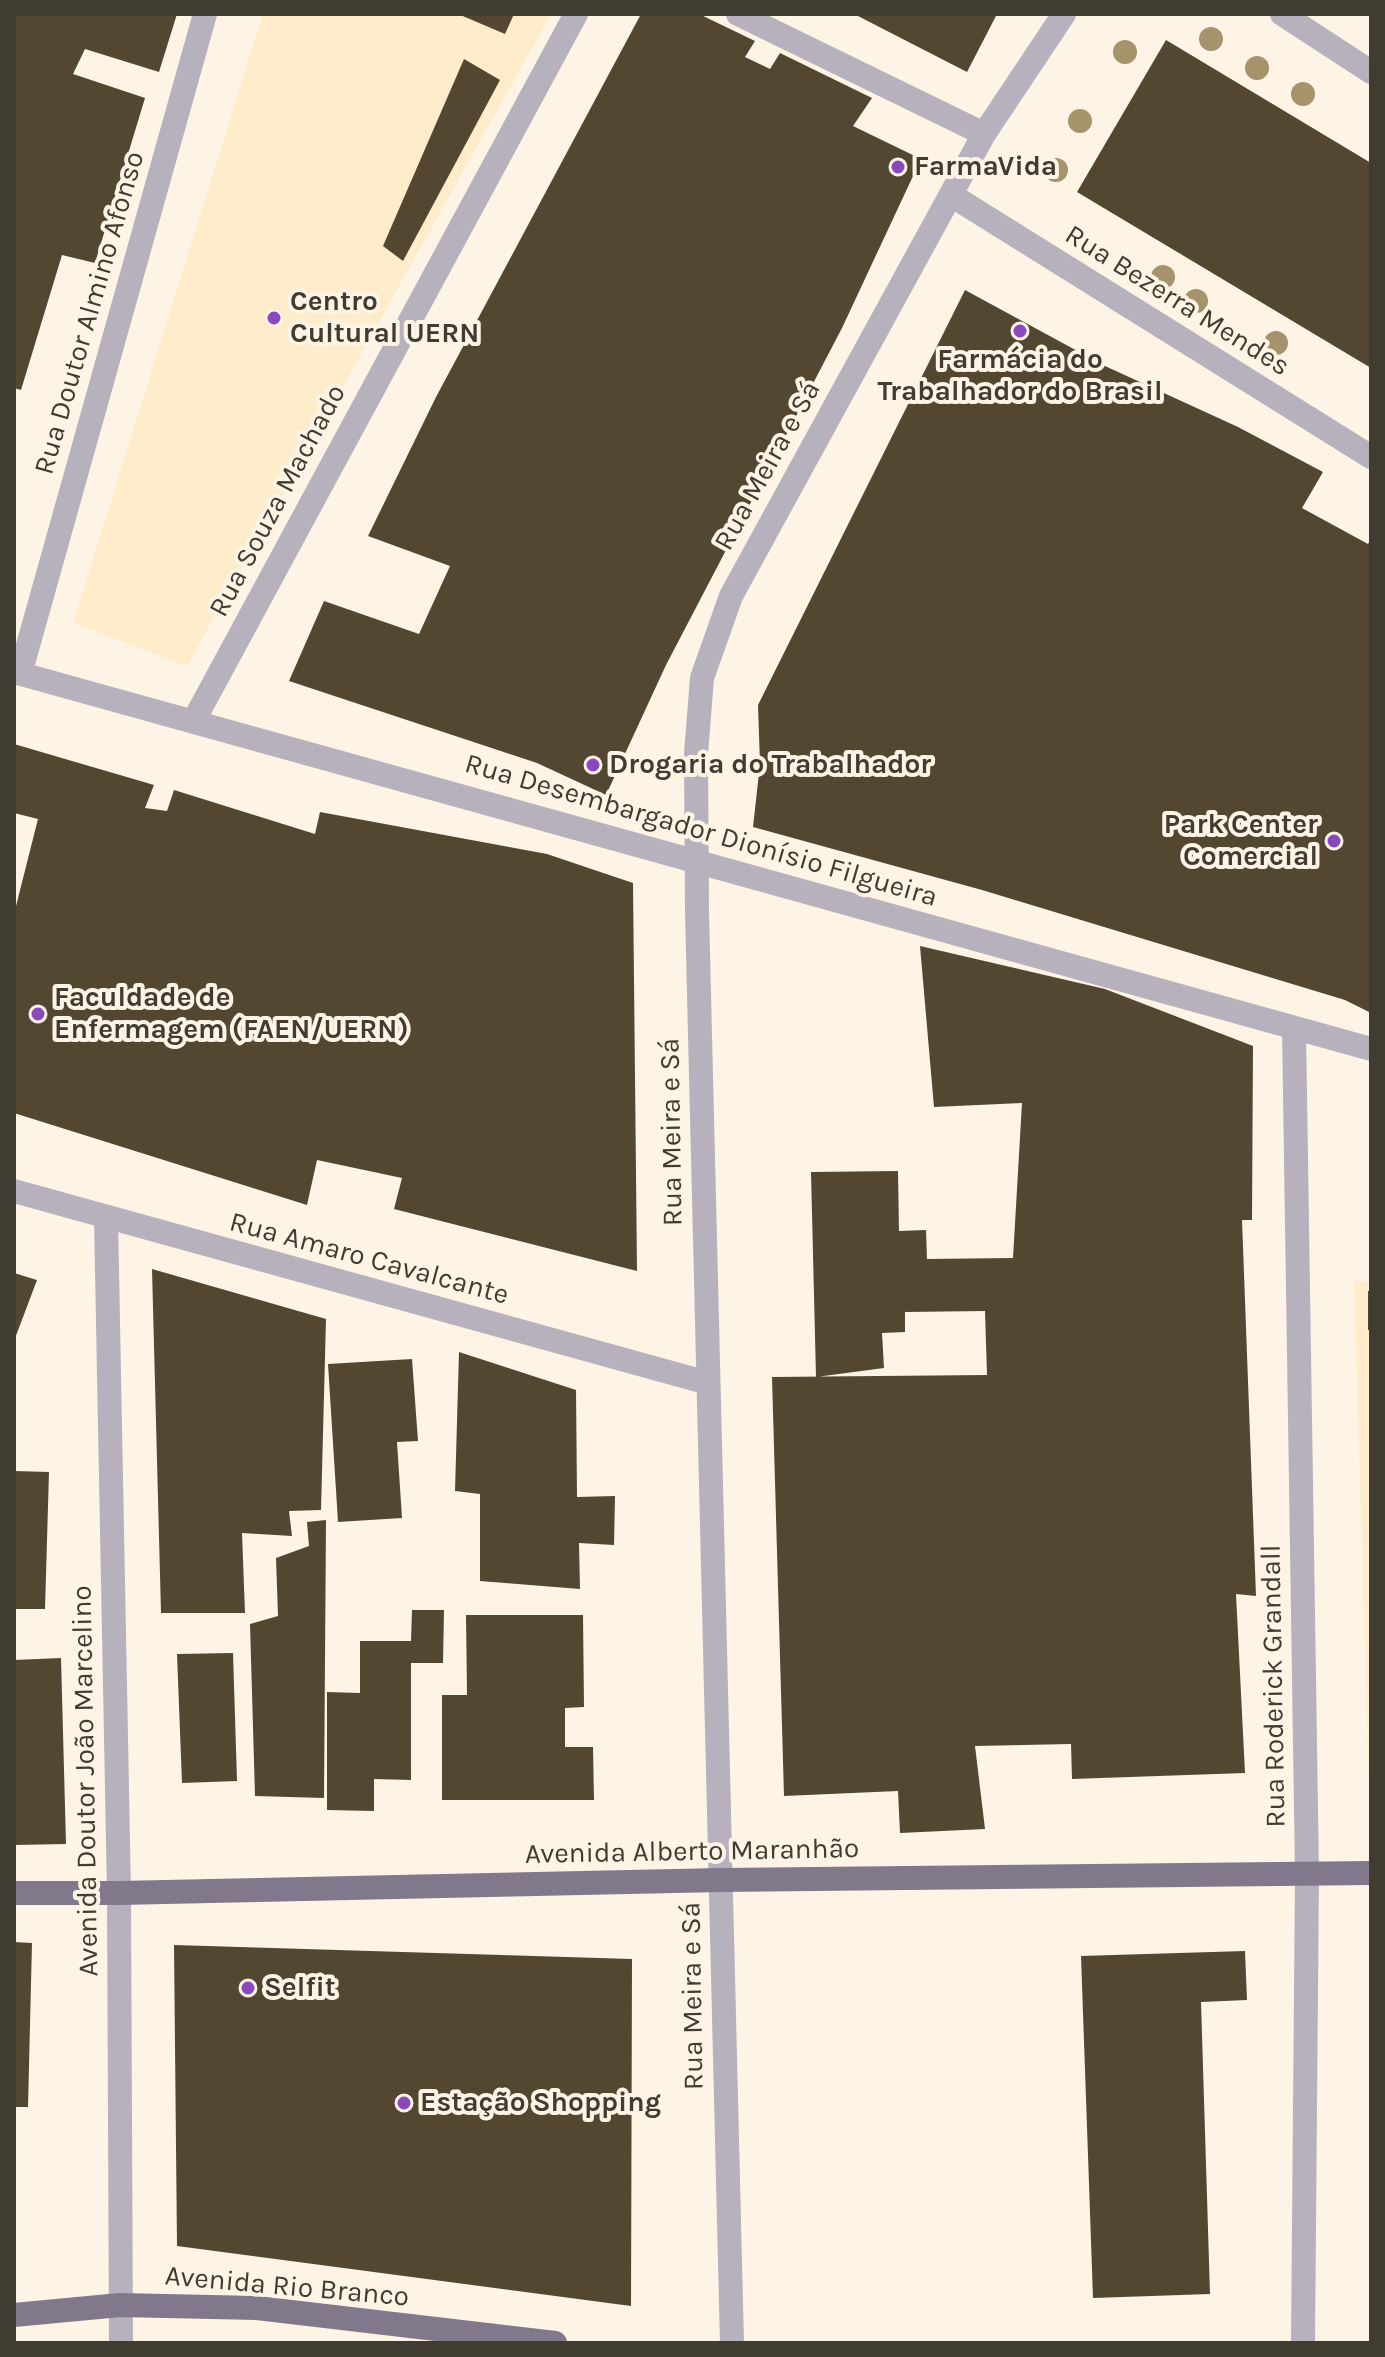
<!DOCTYPE html>
<meta charset="utf-8">
<style>
body{margin:0}
#map{position:relative;width:1385px;height:2357px;overflow:hidden;background:#fdf4e5;font-family:Karla,sans-serif}
canvas{display:block}
.frame{position:absolute;inset:0;border:16px solid #413c31;pointer-events:none}
</style>
<div id="map">
<canvas width="1385" height="2357"></canvas>
<div class="frame"></div>
</div>
<script>
const ctx = document.querySelector('canvas').getContext('2d');
ctx.lineJoin = 'round';
function paint(path, color) { ctx.fillStyle = color; ctx.fill(path, 'evenodd'); }
const poly = rows => new Path2D(rows.map(r => 'M' + r).join(''));
function trace(path, color, width, dash) { ctx.strokeStyle = color; ctx.lineWidth = width; ctx.lineCap = dash ? 'butt' : 'round'; ctx.setLineDash(dash || []); ctx.stroke(path); }
function drawText(font, color, halo, rows, align = 'center') {
  ctx.font = font + ' Karla,sans-serif'; ctx.lineWidth = 8; ctx.setLineDash([]); ctx.textBaseline = 'middle'; ctx.strokeStyle = halo; ctx.fillStyle = color; for (const [text, x, y, turn = 0] of rows) {
    ctx.save(); ctx.translate(x, y); ctx.rotate((+turn || 0) * Math.PI / 180); ctx.textAlign = isNaN(turn) ? turn : align; if (halo) ctx.strokeText(text, 0, 0); ctx.fillText(text, 0, 0); ctx.restore();
  }
}
paint(poly([
 [263,14,551,14,187,666,73,623],
 [1354,1281,1371,1281,1371,1818,1370,1818]
]), '#feeccb');
paint(poly([
 [14,14,177,14,159,72,85,49,73,74,145,98,95,263,62,255,21,390,14,388],
 [458,14,514,14,505,34],
 [641,14,699,14,755,41,745,57,770,69,780,53,872,98,853,126,921,159,842,328,666,665,606,795,537,763,289,681,324,601,419,634,450,566,368,536,436,397],
 [854,14,997,14,967,72],
 [1166,40,1371,163,1371,368,1077,192],
 [464,59,500,80,403,261,383,246],
 [965,290,1105,366,1238,427,1323,472,1302,508,1368,544,1371,539,1371,1013,1345,1000,982,890,753,827,760,764,758,705],
 [14,744,154,785,145,808,167,811,174,790,315,834,320,812,547,854,633,883,637,1271,394,1209,402,1178,317,1160,307,1205,14,1113,14,914,38,819,14,813],
 [920,946,1105,989,1253,1046,1252,1220,1242,1220,1256,1596,1236,1594,1245,1773,1072,1779,1071,1744,975,1746,985,1829,900,1833,898,1791,784,1796,772,1377,987,1375,985,1311,905,1312,905,1332,882,1333,884,1368,816,1377,811,1172,898,1171,899,1231,926,1230,927,1259,1013,1258,1022,1103,934,1107],
 [152,1269,326,1319,321,1510,289,1511,292,1536,242,1533,245,1613,161,1613],
 [14,1273,37,1280,14,1341],
 [1368,1291,1371,1291,1371,1330,1368,1330],
 [459,1352,576,1390,577,1497,615,1496,614,1545,579,1543,580,1589,480,1581,480,1494,455,1491],
 [412,1359,418,1441,397,1442,402,1518,338,1522,328,1364],
 [14,1471,49,1472,45,1609,14,1609],
 [326,1520,324,1798,255,1796,250,1624,278,1616,276,1558,309,1546,307,1522],
 [412,1610,444,1610,443,1663,411,1663,411,1780,374,1779,374,1811,327,1810,327,1692,360,1693,360,1641,411,1641],
 [466,1615,583,1615,584,1707,565,1708,565,1747,593,1747,594,1800,442,1800,442,1695,467,1695],
 [233,1653,237,1781,182,1783,177,1654],
 [61,1658,66,1844,14,1845,14,1660],
 [14,1942,32,1943,28,2107,14,2107],
 [174,1945,632,1959,631,2306,177,2246],
 [1245,1951,1247,2000,1201,2002,1210,2294,1093,2298,1081,1956]
]), '#534732');
trace(poly([
 [738,14,984,134],
 [1282,14,1371,72],
 [951,195,1371,457],
 [14,672,1371,1049],
 [20,674,205,14],
 [193,722,576,14],
 [1294,1029,1307,1873,1303,2343],
 [14,1191,708,1383],
 [106,1218,119,1893,121,2343],
 [732,2343,697,912,696,754,702,678,731,596,984,134,1064,14]
]), '#b6b1bc', 24);
trace(poly([
 [14,1893,119,1893,721,1880,1371,1873],
 [14,2315,120,2305,257,2308,555,2343]
]), '#82788c', 24);
ctx.fillStyle = '#a6936c';
for (const [x, y] of [
 [1211,39],
 [1125,52],
 [1257,68],
 [1303,94],
 [1080,121],
 [1056,170],
 [1163,277],
 [1196,301],
 [1276,343]
]) { ctx.beginPath(); ctx.arc(x, y, 12, 0, 2 * Math.PI); ctx.fill(); }
for (const [x, y, r, color] of [
 [898,167,8,"#8a48bc"],
 [274,318,8,"#8a48bc"],
 [1020,331,8,"#8a48bc"],
 [593,765,8,"#8a48bc"],
 [1334,841,8,"#8a48bc"],
 [38,1014,8,"#8a48bc"],
 [248,1988,8,"#8a48bc"],
 [404,2103,8,"#8a48bc"]
]) { const dot = new Path2D(); dot.arc(x, y, r, 0, 2 * Math.PI); ctx.fillStyle = color; ctx.fill(dot); trace(dot, '#fdf4e5', 3); }
drawText('bold 28px', '#413c31', '#fdf4e5', [
 ["FarmaVida",914,167],
 ["Centro",290,302],
 ["Cultural UERN",290,334],
 ["Farmácia do",1020,360,"center"],
 ["Trabalhador do Brasil",1020,392,"center"],
 ["Drogaria do Trabalhador",609,765],
 ["Park Center",1318,825,"right"],
 ["Comercial",1318,857,"right"],
 ["Faculdade de",54,998],
 ["Enfermagem (FAEN/UERN)",54,1030],
 ["Selfit",264,1988],
 ["Estação Shopping",420,2103]
], 'left');
drawText('28px', '#413c31', '#fdf4e5', [
 ["Rua Bezerra Mendes",1177,301,32],
 ["Rua Doutor Almino Afonso",90,313,-74],
 ["Rua Meira e Sá",768,466,-61],
 ["Rua Souza Machado",278,501,-62],
 ["Rua Desembargador Dionísio Filgueira",701,831,16],
 ["Rua Meira e Sá",672,1132,-91],
 ["Rua Amaro Cavalcante",369,1259,15],
 ["Rua Roderick Grandall",1274,1686,-91],
 ["Avenida Doutor João Marcelino",86,1781,-91],
 ["Avenida Alberto Maranhão",692,1852,-1],
 ["Rua Meira e Sá",693,1996,-91],
 ["Avenida Rio Branco",287,2287,5]
]);
</script>
